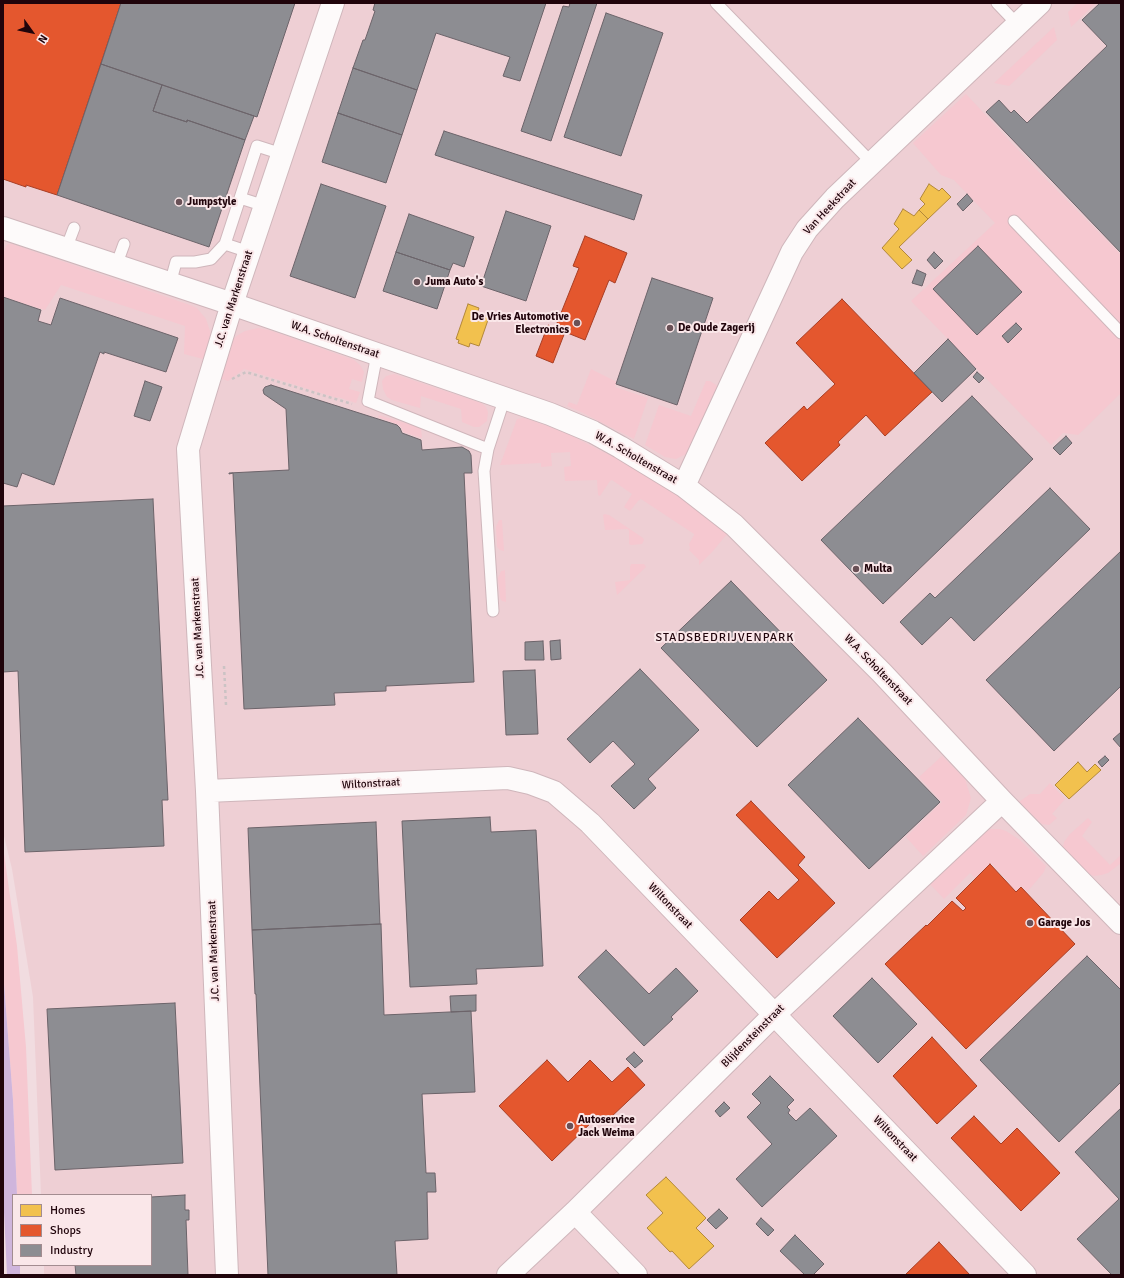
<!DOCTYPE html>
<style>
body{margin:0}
#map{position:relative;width:1124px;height:1278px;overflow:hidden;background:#f1dce0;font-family:Signika,sans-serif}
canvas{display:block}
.frame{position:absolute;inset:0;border:4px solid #20040b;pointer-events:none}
.legend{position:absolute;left:12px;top:1194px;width:140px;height:72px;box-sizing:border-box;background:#fae7e9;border:1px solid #a38c90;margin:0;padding:5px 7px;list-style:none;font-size:12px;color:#20040b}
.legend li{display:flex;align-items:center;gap:8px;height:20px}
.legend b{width:20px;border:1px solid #a38c90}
.north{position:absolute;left:12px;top:12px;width:40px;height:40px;-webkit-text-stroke:3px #fae7e9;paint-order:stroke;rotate:123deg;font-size:11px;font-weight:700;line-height:16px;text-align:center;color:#20040b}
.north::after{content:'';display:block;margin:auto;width:14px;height:18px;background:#20040b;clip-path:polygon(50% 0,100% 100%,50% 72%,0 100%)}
</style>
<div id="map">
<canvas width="1124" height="1278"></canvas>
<div class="frame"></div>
<ul class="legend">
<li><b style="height:11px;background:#f2c14e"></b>Homes</li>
<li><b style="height:11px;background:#e4572e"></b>Shops</li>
<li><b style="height:11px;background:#8d8d92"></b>Industry</li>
</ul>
<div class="north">N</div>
</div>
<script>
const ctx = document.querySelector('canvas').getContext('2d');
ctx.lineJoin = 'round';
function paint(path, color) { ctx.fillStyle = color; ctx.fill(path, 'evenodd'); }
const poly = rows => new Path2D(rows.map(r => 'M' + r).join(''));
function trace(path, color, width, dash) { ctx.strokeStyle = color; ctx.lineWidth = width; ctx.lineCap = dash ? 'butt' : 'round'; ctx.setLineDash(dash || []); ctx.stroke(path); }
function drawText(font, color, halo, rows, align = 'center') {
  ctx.font = font + ' Signika,sans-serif'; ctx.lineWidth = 4; ctx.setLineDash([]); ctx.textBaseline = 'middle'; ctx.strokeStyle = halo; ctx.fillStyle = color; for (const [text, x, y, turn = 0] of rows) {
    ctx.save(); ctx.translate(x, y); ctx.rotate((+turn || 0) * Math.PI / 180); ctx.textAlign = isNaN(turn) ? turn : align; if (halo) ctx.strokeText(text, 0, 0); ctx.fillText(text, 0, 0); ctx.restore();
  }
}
paint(poly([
 [3,3,1121,3,1121,1275,44,1275,44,1265,151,1265,151,1195,41,1195,33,997,12,869,3,832]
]), '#eecfd4');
paint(poly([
 [1078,3,1096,3,1071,27,1068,12],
 [1054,27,1057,40,1009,86,994,83],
 [966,94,1035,168,1121,255,1121,393,1078,435,1063,433,1051,445,911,301,995,223,954,180,941,175,913,143],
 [8,244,12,244,190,305,197,308,206,319,210,331,210,340,203,359,184,354,185,326,61,285,45,310,3,297,3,255,6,246],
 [258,328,269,330,354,360,360,365,364,372,362,382,352,379,349,389,360,392,356,403,338,397,337,398,244,369,228,381,219,378,230,345,233,339,238,335,245,331],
 [591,369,617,382,615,387,648,398,634,439,583,413,567,406,569,402,577,405],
 [394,374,481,403,486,407,488,412,487,421,479,427,474,427,462,422,461,409,421,396,420,408,392,400,387,397,383,389,382,381,386,376],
 [706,381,710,381,716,385,719,389,688,453,676,459,665,457,645,445,659,405,691,416],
 [379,415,421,428,422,438,403,432,402,428,399,425,378,417],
 [523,418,528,419,566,433,631,466,684,500,727,534,713,551,699,565,699,560,689,550,690,548,689,544,694,535,694,534,641,499,638,501,630,511,624,507,632,494,612,480,610,481,600,496,598,495,597,480,565,481,564,467,571,466,570,452,551,453,552,466,541,467,541,463,500,465,517,419],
 [605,514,609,515,643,538,644,540,642,544,631,545,629,544,629,531,628,529,605,530,603,515],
 [499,520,502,520,504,551,500,550,497,547,496,527],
 [631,564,644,564,646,567,617,595,615,582,630,580,630,567],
 [505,570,506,602,502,601,500,598,498,578,501,571],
 [942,756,965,779,971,798,966,815,923,856,906,837,942,802,919,777],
 [1050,783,1065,799,1052,814,1057,818,1049,825,1042,824,1019,802,1030,794,1040,794],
 [1088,818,1092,822,1082,836,1110,865,1121,855,1121,863,1108,873,1101,875,1094,876,1089,874,1063,847,1064,842,1070,834],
 [991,829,1000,829,1006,831,1020,840,1046,866,1044,872,1027,892,1021,886,998,909,990,901,1010,883,991,863,975,878,970,873,944,899,930,884,982,834],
 [3,846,17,946,26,1047,32,1195,17,1195,13,1100,3,971]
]), '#f6c8d0');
paint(poly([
 [3,971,13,1100,17,1195,13,1195,13,1265,20,1265,20,1275,7,1275,3,1191]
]), '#cfb5dc');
const homes = poly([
 [929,184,939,191,942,188,951,197,928,219,919,210,925,204,920,199,929,184],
 [903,209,914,216,919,210,928,219,899,247,912,260,902,269,882,248,899,229,894,224,903,209],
 [468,304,479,308,477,313,489,317,479,346,470,343,469,347,458,343,459,340,456,339,468,304],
 [1078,762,1087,772,1095,764,1101,770,1069,799,1055,785,1078,762],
 [666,1177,706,1218,696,1228,714,1246,689,1269,672,1251,670,1252,647,1228,663,1213,646,1195,666,1177]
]);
paint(homes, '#f2c14e');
trace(homes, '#b3883a', 1);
const shops = poly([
 [3,3,121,3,57,195,26,185,26,187,3,179,3,3],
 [585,236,627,253,615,283,609,280,585,340,565,332,553,363,536,356,548,325,555,328,579,268,573,266,585,236],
 [842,299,932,392,885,436,866,415,838,442,840,445,802,481,765,443,804,406,807,410,835,384,796,343,842,299],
 [751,801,805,857,798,865,835,903,777,958,740,920,769,891,778,900,799,880,736,815,751,801],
 [990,864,1016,892,1021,887,1075,944,966,1049,885,964,926,925,927,926,952,901,963,911,966,908,956,898,990,864],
 [932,1037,977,1086,937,1124,893,1076,932,1037],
 [547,1060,568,1082,590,1060,612,1082,628,1067,645,1085,610,1118,602,1118,599,1115,552,1161,499,1106,547,1060],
 [974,1116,1001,1144,1017,1128,1060,1173,1021,1211,951,1138,974,1116],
 [939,1242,970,1275,905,1275,939,1242]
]);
paint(shops, '#e4572e');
trace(shops, '#a93e24', 1);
const industry = poly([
 [121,3,295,3,257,117,101,64,121,3],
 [375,3,546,3,520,81,503,76,510,57,436,33,417,90,353,68,363,40,365,40,375,11,373,10,375,3],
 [570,3,597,3,551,141,521,131,563,6,569,7,570,3],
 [1100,3,1121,3,1121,253,986,112,999,100,1011,113,1014,110,1027,123,1107,46,1082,20,1100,3],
 [606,13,663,33,621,156,564,137,606,13],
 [101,64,162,85,153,111,187,122,187,120,245,140,209,247,57,195,101,64],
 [353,68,417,90,402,135,338,113,353,68],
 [162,85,254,116,245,140,187,120,187,122,153,111,162,85],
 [338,113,402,135,386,183,322,162,338,113],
 [444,131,642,195,634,220,435,155,444,131],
 [321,184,386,206,355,298,290,276,321,184],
 [967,194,973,201,963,211,957,204,967,194],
 [506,211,551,226,526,301,481,286,506,211],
 [409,214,474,237,464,267,453,263,450,270,396,252,409,214],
 [978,246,1022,292,977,335,933,289,978,246],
 [396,252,450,270,437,309,383,291,396,252],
 [934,252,943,261,935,269,927,260,934,252],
 [917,270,926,274,922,286,912,283,917,270],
 [652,278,713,298,677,405,616,384,652,278],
 [3,297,41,310,38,321,51,325,60,298,178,338,166,372,104,352,104,354,100,352,54,485,22,473,17,487,3,483,3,297],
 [1016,323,1022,329,1008,343,1002,336,1016,323],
 [948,339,976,369,942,402,914,373,948,339],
 [977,372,984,378,979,383,973,377,977,372],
 [145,381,162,387,150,421,134,416,145,381],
 [271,385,397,425,400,428,402,433,421,440,422,450,462,447,469,451,471,455,472,473,464,473,474,682,386,686,386,691,334,693,335,705,244,709,233,473,229,474,229,473,289,470,286,409,264,394,263,390,265,387,271,385],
 [972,396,1033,459,883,604,821,540,972,396],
 [1066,436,1072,443,1060,455,1053,448,1066,436],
 [1050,488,1090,529,974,641,951,617,922,645,900,622,930,593,935,598,1050,488],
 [153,499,168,800,162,800,164,846,25,852,18,671,3,672,3,506,153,499],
 [1121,551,1121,686,1054,751,986,680,1121,551],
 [731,581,827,680,757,747,661,648,731,581],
 [560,640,561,659,551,660,550,641,560,640],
 [543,641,544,660,525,660,525,642,543,641],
 [640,669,699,730,648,779,656,788,634,809,611,786,635,764,613,741,590,763,567,739,640,669],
 [535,670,538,734,506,735,503,671,535,670],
 [858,718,940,802,869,869,788,785,858,718],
 [1121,732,1121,748,1113,739,1121,732],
 [1105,756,1109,760,1102,767,1098,762,1105,756],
 [490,817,491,832,536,830,543,966,476,969,477,984,410,987,402,821,490,817],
 [376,822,380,924,252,930,248,828,376,822],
 [381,924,384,1015,471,1011,475,1092,422,1094,426,1173,435,1173,436,1192,427,1192,428,1239,395,1241,397,1275,268,1275,256,994,255,994,252,930,381,924],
 [606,950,649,994,676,968,698,991,671,1017,673,1019,644,1046,578,977,606,950],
 [1087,956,1121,990,1121,1082,1059,1142,980,1060,1087,956],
 [872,978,917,1024,878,1063,833,1016,872,978],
 [476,995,476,1011,451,1012,450,996,476,995],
 [175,1003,183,1163,55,1170,47,1009,175,1003],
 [634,1052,643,1061,635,1068,626,1059,634,1052],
 [770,1076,794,1100,787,1107,790,1110,788,1113,796,1121,810,1108,837,1136,762,1207,736,1179,772,1144,747,1117,761,1103,752,1094,770,1076],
 [724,1102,730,1108,720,1117,715,1111,724,1102],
 [1121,1108,1121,1275,1112,1275,1077,1239,1119,1199,1075,1152,1121,1108],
 [185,1195,185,1210,189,1210,189,1220,186,1220,188,1275,76,1275,75,1265,151,1265,151,1197,185,1195],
 [719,1209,728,1218,716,1229,707,1220,719,1209],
 [761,1218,774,1230,768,1236,756,1224,761,1218],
 [795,1235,824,1264,813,1275,805,1275,780,1251,795,1235]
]);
paint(industry, '#8d8d92');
trace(industry, '#6c646a', 1);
const service = poly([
 [716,3,873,164],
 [997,3,1018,25],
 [240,198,265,206],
 [1014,221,1121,333],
 [225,244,249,252],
 [66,249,74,228],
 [116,266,124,244],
 [170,284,176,262,195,262,211,259,225,244,257,146,282,154],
 [377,354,368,401,488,449],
 [493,611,484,471,488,449,505,397]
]);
const minor = poly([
 [3,228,232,304,550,414,593,432,620,447,684,486,734,525,882,673,1002,801,1121,923],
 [684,486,792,252,807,229,835,198,1040,3],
 [207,791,508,778,530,783,554,792,590,823,1025,1275],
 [575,1212,636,1275],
 [227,1275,207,791,188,449,232,304,333,3],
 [508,1275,575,1212,775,1014,1002,801]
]);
trace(service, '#cfb6bb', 13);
trace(minor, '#cfb6bb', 24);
trace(poly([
 [232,379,246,372,352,404],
 [224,666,226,705]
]), '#cbc3c4', 2.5, [3, 3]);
trace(service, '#fdfafa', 11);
trace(minor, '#fdfafa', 22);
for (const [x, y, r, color] of [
 [179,202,4,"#695056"],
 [417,282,4,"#695056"],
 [577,323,4,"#695056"],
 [670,328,4,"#695056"],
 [856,569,4,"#695056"],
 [1030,923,4,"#695056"],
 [570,1126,4,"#695056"]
]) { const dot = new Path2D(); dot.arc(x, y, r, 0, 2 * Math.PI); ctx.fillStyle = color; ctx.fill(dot); trace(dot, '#fae7e9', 1.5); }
drawText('bold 11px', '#20040b', '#fae7e9', [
 ["Jumpstyle",187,202],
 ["Juma Auto's",425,282],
 ["De Vries Automotive",569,317,"right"],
 ["Electronics",569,330,"right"],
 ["De Oude Zagerij",678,328],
 ["Multa",864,569],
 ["Garage Jos",1038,923],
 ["Autoservice",578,1120],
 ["Jack Weima",578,1133]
], 'left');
drawText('11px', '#20040b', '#fae7e9', [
 ["Van Heekstraat",830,207,-47],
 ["J.C. van Markenstraat",234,299,-72],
 ["W.A. Scholtenstraat",335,340,19],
 ["W.A. Scholtenstraat",636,458,30],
 ["J.C. van Markenstraat",198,628,-93],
 ["W.A. Scholtenstraat",878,670,46],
 ["Wiltonstraat",371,784,-3],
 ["Wiltonstraat",670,906,46],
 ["J.C. van Markenstraat",214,951,-92],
 ["Blijdensteinstraat",753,1036,-45],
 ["Wiltonstraat",895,1139,46]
]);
ctx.letterSpacing = '1px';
drawText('12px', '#20040b', '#fae7e9', [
 ["STADSBEDRIJVENPARK",725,638]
]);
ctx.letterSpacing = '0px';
</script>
